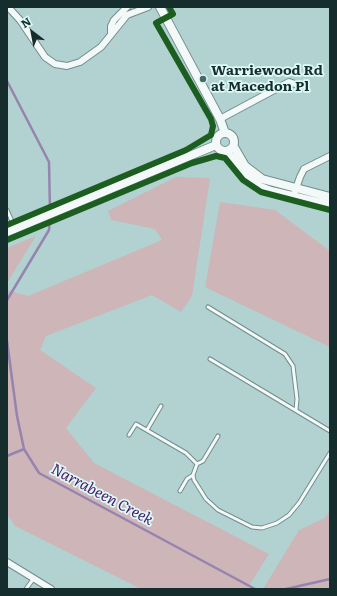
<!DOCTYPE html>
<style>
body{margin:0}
#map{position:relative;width:337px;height:596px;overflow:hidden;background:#b1d2d0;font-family:Literata,serif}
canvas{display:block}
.frame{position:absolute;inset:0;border:8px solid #152d2c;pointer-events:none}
.north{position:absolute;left:12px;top:12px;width:40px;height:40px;-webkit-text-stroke:3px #ddfaf8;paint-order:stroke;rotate:328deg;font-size:11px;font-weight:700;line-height:16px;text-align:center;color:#152d2c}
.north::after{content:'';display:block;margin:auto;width:14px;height:18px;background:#152d2c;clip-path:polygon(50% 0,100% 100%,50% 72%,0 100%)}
</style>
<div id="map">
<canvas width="337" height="596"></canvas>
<div class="frame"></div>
<div class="north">N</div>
</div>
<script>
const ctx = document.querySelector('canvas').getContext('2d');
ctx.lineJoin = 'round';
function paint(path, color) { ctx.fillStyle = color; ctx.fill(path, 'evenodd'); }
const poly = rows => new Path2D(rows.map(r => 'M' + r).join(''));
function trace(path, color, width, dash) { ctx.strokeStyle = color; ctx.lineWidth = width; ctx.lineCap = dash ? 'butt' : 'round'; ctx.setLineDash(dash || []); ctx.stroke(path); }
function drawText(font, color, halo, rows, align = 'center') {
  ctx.font = font + ' Literata,serif'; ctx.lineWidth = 3.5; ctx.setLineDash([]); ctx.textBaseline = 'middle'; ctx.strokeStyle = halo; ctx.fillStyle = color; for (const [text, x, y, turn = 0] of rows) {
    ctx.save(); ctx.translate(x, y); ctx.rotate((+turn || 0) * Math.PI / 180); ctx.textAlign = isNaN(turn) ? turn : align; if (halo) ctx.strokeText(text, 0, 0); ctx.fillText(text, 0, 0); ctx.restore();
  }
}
paint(poly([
 [176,177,210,178,192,296,181,312,152,295,46,336,40,350,96,388,66,428,94,463,269,554,247,589,141,589,15,526,7,514,7,290,28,296,162,240,155,229,111,220,108,211],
 [220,202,275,210,330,251,330,347,205,287],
 [36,236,7,283,7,248],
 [330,511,330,589,263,589,299,530,325,518]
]), '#cdb5b8');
trace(poly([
 [7,81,49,162,50,212],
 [7,300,49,230,50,217],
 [7,341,17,416,24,449,39,473,255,589],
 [7,456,24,449],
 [286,589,330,579]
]), '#9684af', 2.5);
const service = poly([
 [7,210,15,228],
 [208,307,285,354,293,366,297,399,296,410],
 [210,359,330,431],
 [147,430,161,406],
 [129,435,136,424,186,453,197,464,193,475,194,480,206,499,218,510,252,527,262,528,277,523,289,515,299,503,330,453],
 [197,464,203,461,218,436],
 [180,491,187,479,193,475],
 [26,589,34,578]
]);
const minor = poly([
 [8,7,20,20,45,57,55,64,67,66,80,62,101,47,127,15,148,7],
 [111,33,111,26,114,20,127,7],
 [220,119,289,82,298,85],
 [293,197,300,177,304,169,330,156],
 [7,562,51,589]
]);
const tertiary = poly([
 [160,7,220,119,225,133],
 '216 142a9 9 0 1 1 18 0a9 9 0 1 1-18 0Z',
 [234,147,245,166,262,179,330,197],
 [227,152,243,174,258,186,271,191,330,205],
 [7,232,216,145]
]);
trace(service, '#738d8c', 5);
trace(minor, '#738d8c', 8);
trace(tertiary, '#738d8c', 10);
trace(poly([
 [7,22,37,62,48,69,63,73],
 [107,52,117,42,123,32]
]), '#c4cdcd', 1.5, [3, 3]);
trace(service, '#f3f8f8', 3);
trace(minor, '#f3f8f8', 6);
trace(tertiary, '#f3f8f8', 8);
trace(poly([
 [7,225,186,150,211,135,213,126,211,119,156,23,173,14,169,7],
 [7,240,192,163,216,156,225,158,243,180,261,192,330,210]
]), '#1b5e20', 6);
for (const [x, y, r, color] of [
 [203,79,4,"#4c6765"]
]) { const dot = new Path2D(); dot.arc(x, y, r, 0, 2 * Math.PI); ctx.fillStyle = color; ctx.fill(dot); trace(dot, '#ddfaf8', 1.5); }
drawText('bold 14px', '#152d2c', '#ddfaf8', [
 ["Warriewood Rd",211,71],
 ["at Macedon Pl",211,87]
], 'left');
drawText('italic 15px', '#4c1664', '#ddfaf8', [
 ["Narrabeen Creek",102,495,28]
]);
</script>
